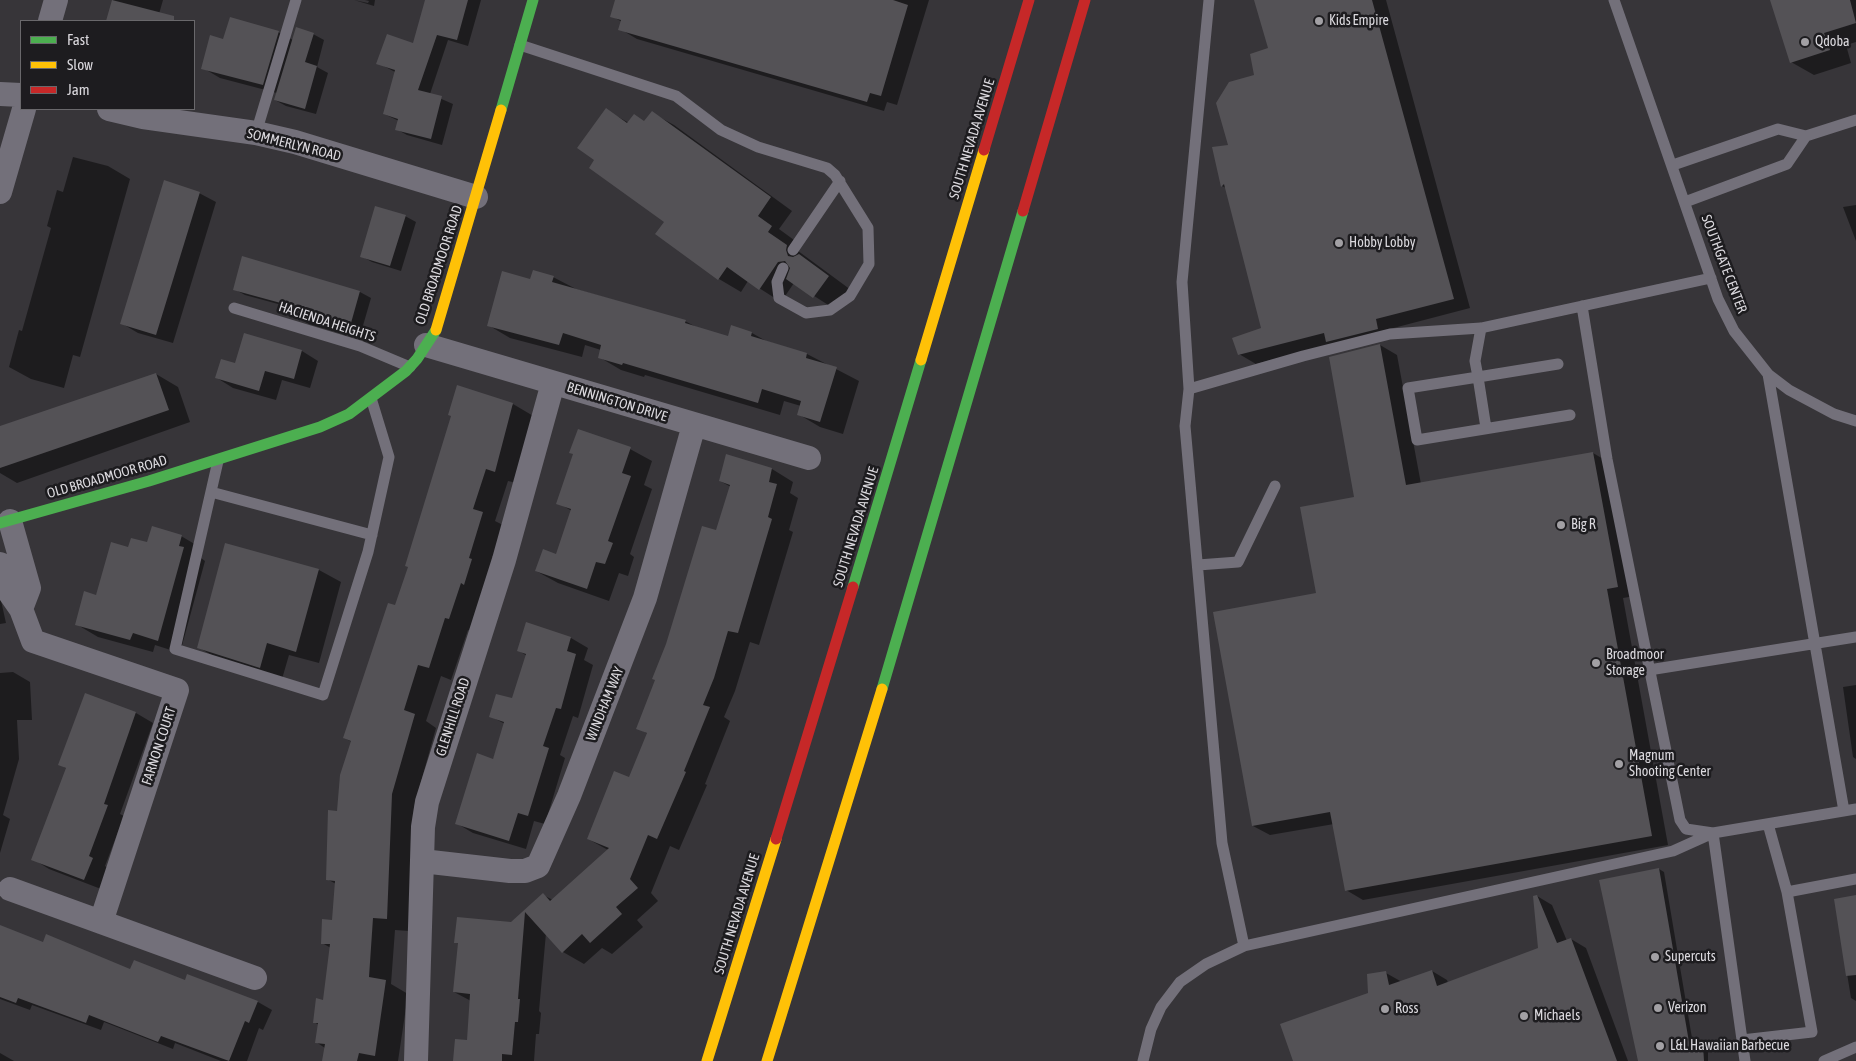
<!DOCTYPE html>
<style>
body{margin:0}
#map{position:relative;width:1856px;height:1061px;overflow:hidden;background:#373539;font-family:"Asap Condensed",sans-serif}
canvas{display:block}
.legend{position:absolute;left:20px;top:20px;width:175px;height:90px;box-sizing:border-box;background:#1d1c1f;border:1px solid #69686b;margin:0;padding:6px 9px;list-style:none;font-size:15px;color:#dbd9de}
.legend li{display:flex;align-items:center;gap:10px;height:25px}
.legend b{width:25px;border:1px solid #69686b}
</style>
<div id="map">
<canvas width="1856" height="1061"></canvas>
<ul class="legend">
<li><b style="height:6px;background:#4caf50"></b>Fast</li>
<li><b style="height:6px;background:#ffc107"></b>Slow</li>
<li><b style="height:6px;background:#c62828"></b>Jam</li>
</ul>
</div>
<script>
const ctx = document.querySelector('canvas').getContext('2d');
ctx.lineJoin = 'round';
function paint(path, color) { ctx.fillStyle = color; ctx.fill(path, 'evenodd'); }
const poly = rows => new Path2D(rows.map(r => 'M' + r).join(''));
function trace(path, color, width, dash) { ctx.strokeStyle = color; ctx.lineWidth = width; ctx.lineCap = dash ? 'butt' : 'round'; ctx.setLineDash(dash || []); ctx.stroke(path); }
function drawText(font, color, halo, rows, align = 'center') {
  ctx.font = font + ' "Asap Condensed",sans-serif'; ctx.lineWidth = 5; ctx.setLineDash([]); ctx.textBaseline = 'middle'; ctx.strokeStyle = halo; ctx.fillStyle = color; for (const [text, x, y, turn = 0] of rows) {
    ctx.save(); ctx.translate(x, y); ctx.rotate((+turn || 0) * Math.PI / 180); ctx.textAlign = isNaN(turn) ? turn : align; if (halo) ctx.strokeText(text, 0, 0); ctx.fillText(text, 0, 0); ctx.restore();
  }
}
paint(poly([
 [113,0,163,0,157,21,107,21],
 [354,0,368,3,369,1,365,0,375,0,374,6],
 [426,0,481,0,468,46,448,40,430,94,453,104,442,145,407,135,396,129,399,121,384,114,395,72,378,63,414,45],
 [616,0,929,0,897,105,887,102,884,111,637,39,620,29,622,22,612,16],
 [1255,0,1386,0,1470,308,1256,364,1239,354,1262,329,1226,188,1222,186,1229,146,1255,76,1269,49],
 [1771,0,1856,0,1856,42,1846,45,1851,63,1814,75,1791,62],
 [278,32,293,40,313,34,324,40,317,67,328,73,316,114,286,106,275,100,277,93,220,78,203,68,224,40],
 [606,110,629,123,646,122,652,113,674,125,792,211,779,229,794,240,790,245,851,290,836,310,794,283,781,302,748,281,741,292,719,279,656,234,665,222,596,160],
 [73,157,108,166,130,179,80,357,73,355,64,388,31,379,9,367,19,330,22,331,51,228,47,226,57,190,63,192],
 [199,193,216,202,173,343,138,333,121,323],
 [1856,205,1856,241,1843,207],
 [405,216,416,222,401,271,372,262,361,256],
 [553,277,576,289,685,321,698,328,729,338,732,327,752,333,766,341,807,354,836,369,859,381,843,434,820,427,798,414,801,406,784,401,780,415,645,375,644,377,621,370,599,357,601,350,585,345,582,357,510,338,488,325,531,281],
 [234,289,360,292,371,298,362,329,345,324,343,334,309,324,298,318,300,310,245,295],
 [245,334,302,351,318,361,310,388,282,380,276,400,233,388,217,378,236,364],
 [1380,345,1397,355,1421,484,1593,453,1610,463,1635,596,1623,598,1668,845,1363,900,1346,890,1334,824,1270,835,1253,826,1317,594,1356,498,1330,358],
 [156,374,178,387,190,422,17,483,0,473,0,428],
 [513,404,535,417,517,483,508,481,495,521,505,526,471,631,468,630,451,680,441,676,426,721,436,728,414,807,409,931,395,930,391,984,408,994,398,1061,324,1061,325,1048,316,1042,319,1025,314,1022,324,1001,331,948,322,943,333,921,336,884,327,879,352,742,344,738,396,607],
 [630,449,652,461,644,485,652,489,630,554,634,557,628,576,619,573,609,601,558,583,536,571,557,555,572,511,558,503],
 [727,456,772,469,793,482,790,493,798,498,789,530,793,532,759,645,750,642,735,691,724,717,730,721,705,784,707,785,679,850,670,846,651,893,658,901,637,920,643,927,612,954,602,948,584,964,563,952,546,933,539,1011,541,1013,539,1034,536,1034,534,1061,455,1061,468,1041,471,1001,454,992,459,944,456,942,511,923,543,895,553,900,608,850,588,839,630,779,648,734,638,728,717,532,731,487,720,481],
 [181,536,203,549,201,558,205,561,180,653,155,645,153,652,98,637,76,624,129,548],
 [319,570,341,582,319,663,289,655,282,679,220,660,198,647],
 [0,596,6,623,0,624],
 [527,624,571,638,588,648,584,660,593,665,578,718,573,716,560,755,565,758,545,824,534,821,526,849,473,833,456,823,493,760,505,724,490,716,513,700,527,656,518,650],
 [13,672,30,682,32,720,17,720,19,759,3,815,10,819,0,853,0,673],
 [1856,685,1856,759,1853,757,1843,687],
 [86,695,136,713,153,723,120,814,124,816,105,866,109,869,101,889,49,869,33,859,67,769,59,764],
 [1659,869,1664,872,1693,1044,1708,1049,1708,1061,1639,1061],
 [1537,896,1552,905,1567,941,1571,939,1586,948,1628,1061,1294,1061,1370,994,1386,973,1402,982,1432,971,1447,980,1448,983,1539,949],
 [1856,896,1856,1001,1851,998,1835,900],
 [0,926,43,943,131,970,186,981,188,975,258,1002,272,1010,263,1030,259,1028,247,1061,221,1061,175,1043,173,1049,104,1022,101,1030,32,1005,30,1010,0,999],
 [0,1053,14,1061,0,1061]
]), '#0007');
paint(poly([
 [112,0,174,16,174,21,106,21],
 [425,0,468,0,457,40,437,35,418,90,442,96,431,139,395,130,398,119,383,114,395,70,376,64,387,34,413,43],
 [615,0,893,0,908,5,881,96,870,93,867,102,618,30,621,20,610,17],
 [1254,0,1372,0,1454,299,1376,319,1378,329,1326,342,1324,333,1238,355,1232,338,1261,328,1224,184,1221,187,1212,147,1228,145,1216,103,1229,82,1254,75,1250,54,1268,48],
 [1770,0,1850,0,1856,23,1824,33,1830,50,1790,63],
 [230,17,279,31,263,85,201,69,210,35,223,39],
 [296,27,314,33,305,62,317,66,305,109,274,100],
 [606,108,627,123,634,114,644,121,652,111,771,197,758,216,772,226,768,232,787,245,786,250,788,256,793,257,799,254,829,276,813,298,786,279,790,268,785,261,778,262,759,290,727,267,718,280,655,234,664,222,589,168,594,160,577,148],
 [164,180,200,192,156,335,120,324],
 [375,206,406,215,390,266,360,257],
 [242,256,360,291,351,323,334,319,331,328,296,319,299,308,233,290],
 [533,270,554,276,552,282,686,320,685,323,728,336,731,325,752,332,751,336,807,353,806,358,837,367,820,422,797,415,801,401,762,389,758,403,623,363,622,365,598,358,601,345,563,333,559,345,487,326,502,271,530,279],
 [244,333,302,350,294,379,265,371,259,391,215,378,221,359,235,363],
 [1380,344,1406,485,1593,452,1618,587,1607,589,1652,836,1345,891,1330,812,1252,826,1213,612,1316,593,1300,507,1354,497,1329,357],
 [156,373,169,410,0,468,0,426],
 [457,385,513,403,495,472,486,469,473,509,483,512,469,558,472,559,464,585,461,583,449,619,445,618,429,668,418,665,404,710,415,714,392,794,387,919,373,918,369,977,386,980,375,1056,359,1053,357,1061,322,1061,325,1044,315,1043,318,1023,313,1023,316,998,323,1000,330,944,321,944,322,919,332,920,335,881,326,880,328,810,337,811,340,775,351,741,343,738,388,603,395,605,408,567,405,566,451,416,448,415],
 [578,429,631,447,622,473,631,476,608,541,613,543,605,564,596,562,587,589,535,571,543,549,556,554,571,509,556,504,573,454,569,453],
 [726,454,772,468,769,482,777,484,768,517,772,519,738,633,728,631,714,678,703,705,710,707,684,771,686,772,657,839,648,835,630,879,638,888,616,907,622,914,590,943,582,934,562,953,525,912,518,999,520,999,518,1022,515,1022,512,1055,502,1054,502,1061,453,1061,455,1039,467,1040,470,994,453,992,458,943,454,943,457,917,511,922,543,893,550,901,609,848,587,839,614,771,629,777,647,733,636,729,655,680,652,679,666,644,702,526,716,530,730,485,719,481],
 [152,526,182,535,179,546,184,547,158,641,133,633,130,640,75,625,84,591,96,595,111,542,128,547,131,538,147,542],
 [225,543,319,569,296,652,267,643,260,668,197,648],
 [526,622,571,637,567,651,576,654,561,709,556,708,543,746,549,748,528,816,518,813,509,841,455,824,477,753,493,759,504,722,489,717,496,694,512,698,526,654,517,651],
 [85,693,136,712,104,804,108,805,89,856,93,858,84,880,31,860,66,768,58,765],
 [1659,868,1689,1042,1703,1045,1704,1061,1638,1061,1599,880],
 [1537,895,1557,943,1571,938,1617,1061,1293,1061,1280,1024,1368,993,1367,974,1386,971,1389,985,1432,970,1437,986,1538,948,1533,896],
 [1856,895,1856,975,1846,976,1834,899],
 [0,925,43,942,46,934,130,969,134,960,185,980,187,974,258,1001,249,1023,245,1021,229,1061,161,1036,158,1042,89,1015,86,1023,18,998,16,1003,0,997]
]), '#545256');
trace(poly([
 [1209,0,1182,282,1189,389,1303,356,1390,334,1481,328,1711,278],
 [1614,0,1718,299,1734,331,1768,374,1789,390,1834,414,1856,421],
 [520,45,676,96,721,130,758,147,827,168,835,175,868,228,869,264,850,296,830,310,806,313,779,298,777,282,783,268],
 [256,133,296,0],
 [1673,165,1778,129,1806,136,1856,120],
 [1685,202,1787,164,1806,136],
 [793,250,840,181],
 [1582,306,1607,459,1680,820,1686,829,1713,833],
 [234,308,360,346,410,367],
 [1481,328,1475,361,1478,377,1408,388,1417,440,1570,415],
 [1768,374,1844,811],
 [1189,389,1185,426,1222,843,1244,946,1673,851,1713,833,1856,809],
 [1486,428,1478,377,1558,364],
 [218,461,175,649,323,695,368,552,389,457,371,398],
 [211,492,372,535],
 [1198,565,1238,562,1275,486],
 [1649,670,1856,637],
 [1768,824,1787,892],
 [1713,833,1745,1061],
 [1742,1040,1812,1032,1787,892,1856,879],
 [1143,1061,1151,1029,1161,1007,1180,982,1206,964,1244,946],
 [1824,1061,1856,1047]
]), '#73707a', 11);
trace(poly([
 [50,21,56,0],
 [0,94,21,95],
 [109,109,143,117,256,133,295,142,476,197],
 [0,192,24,109],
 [426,345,809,458],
 [10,521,29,588,21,609],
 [0,564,7,589,21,609,33,641,177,690,101,922,10,889],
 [422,861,510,871,525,871,538,866,569,796,645,598,694,425],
 [101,922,255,978],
 [416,1061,423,827,427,802,504,560,553,383]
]), '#73707a', 24);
trace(poly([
 [501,110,533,0],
 [0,523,149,481,320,427,349,414,406,371,417,359,436,330],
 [853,587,921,360],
 [882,689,1023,211]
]), '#4caf50', 11);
trace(poly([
 [436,330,501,110],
 [921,360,984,150],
 [707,1061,776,839],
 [767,1061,882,689]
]), '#ffc107', 11);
trace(poly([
 [984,150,1029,0],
 [1023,211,1085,0],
 [776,839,853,587]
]), '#c62828', 11);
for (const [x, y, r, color] of [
 [1319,21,5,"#a2a0a4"],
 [1805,42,5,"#a2a0a4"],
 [1339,243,5,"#a2a0a4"],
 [1561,525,5,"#a2a0a4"],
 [1596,663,5,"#a2a0a4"],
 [1619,764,5,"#a2a0a4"],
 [1655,957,5,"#a2a0a4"],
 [1658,1008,5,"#a2a0a4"],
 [1385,1009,5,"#a2a0a4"],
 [1524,1016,5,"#a2a0a4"],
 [1660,1046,5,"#a2a0a4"]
]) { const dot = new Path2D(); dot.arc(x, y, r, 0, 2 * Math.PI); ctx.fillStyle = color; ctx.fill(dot); trace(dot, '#1d1c1f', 2); }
drawText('14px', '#dbd9de', '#1d1c1f', [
 ["Kids Empire",1329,21],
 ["Qdoba",1815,42],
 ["Hobby Lobby",1349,243],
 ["Big R",1571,525],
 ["Broadmoor",1606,655],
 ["Storage",1606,671],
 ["Magnum",1629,756],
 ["Shooting Center",1629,772],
 ["Supercuts",1665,957],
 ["Verizon",1668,1008],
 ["Ross",1395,1009],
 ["Michaels",1534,1016],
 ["L&L Hawaiian Barbecue",1670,1046]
], 'left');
drawText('14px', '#dbd9de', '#1d1c1f', [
 ["SOUTH NEVADA AVENUE",972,139,-73],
 ["SOMMERLYN ROAD",294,145,14],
 ["SOUTHGATE CENTER",1724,264,69],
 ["OLD BROADMOOR ROAD",439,265,-72],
 ["HACIENDA HEIGHTS",327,322,18],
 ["BENNINGTON DRIVE",617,402,17],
 ["OLD BROADMOOR ROAD",107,477,-16],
 ["SOUTH NEVADA AVENUE",856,527,-73],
 ["WINDHAM WAY",605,704,-68],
 ["GLENHILL ROAD",453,717,-72],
 ["FARNON COURT",159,746,-72],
 ["SOUTH NEVADA AVENUE",737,914,-73]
]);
</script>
